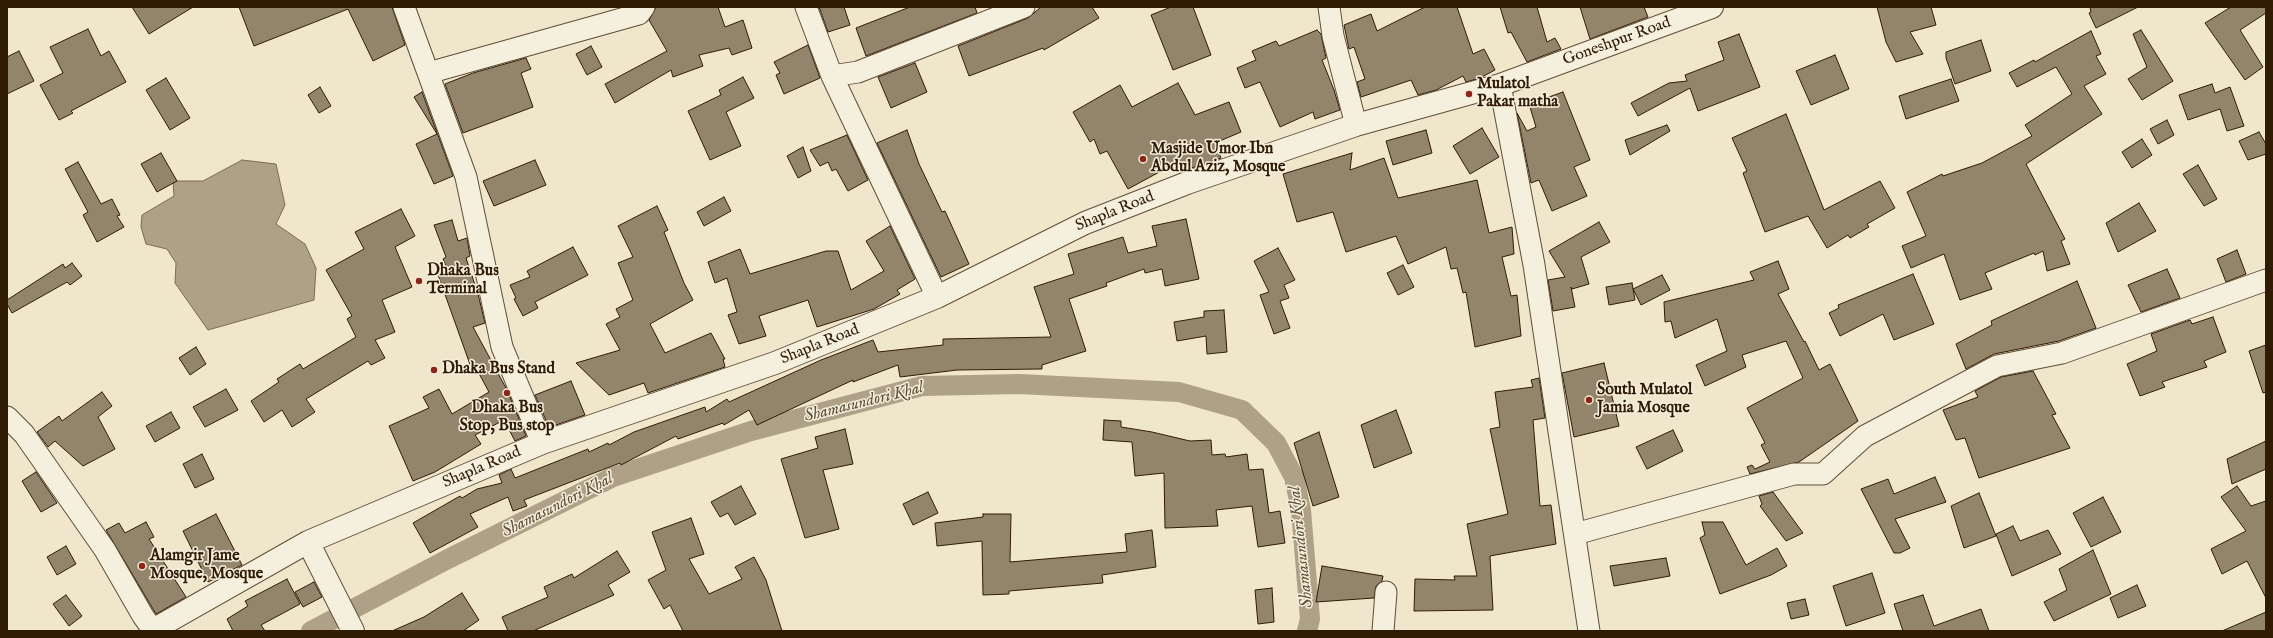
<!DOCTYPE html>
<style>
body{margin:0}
#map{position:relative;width:2273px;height:638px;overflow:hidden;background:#efe6cb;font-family:"IM FELL English",serif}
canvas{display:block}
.frame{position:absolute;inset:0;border:8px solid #301b04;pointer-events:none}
</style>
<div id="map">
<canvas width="2273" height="638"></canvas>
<div class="frame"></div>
</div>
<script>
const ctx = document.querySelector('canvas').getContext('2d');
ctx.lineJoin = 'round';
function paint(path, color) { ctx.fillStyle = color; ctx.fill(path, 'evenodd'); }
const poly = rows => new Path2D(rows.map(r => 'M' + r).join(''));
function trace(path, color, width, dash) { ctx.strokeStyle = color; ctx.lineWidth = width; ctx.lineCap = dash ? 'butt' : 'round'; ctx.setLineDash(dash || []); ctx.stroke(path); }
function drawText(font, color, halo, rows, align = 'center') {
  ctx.font = font + ' "IM FELL English",serif'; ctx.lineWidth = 3; ctx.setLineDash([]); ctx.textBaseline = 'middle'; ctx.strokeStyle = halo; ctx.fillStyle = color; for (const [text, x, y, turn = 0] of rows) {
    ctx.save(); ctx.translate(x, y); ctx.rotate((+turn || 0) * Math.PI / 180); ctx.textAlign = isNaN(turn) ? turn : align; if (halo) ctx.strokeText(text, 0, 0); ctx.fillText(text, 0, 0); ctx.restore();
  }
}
const water = poly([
 [242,160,276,164,285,205,276,224,305,244,316,268,314,300,208,330,175,283,176,263,167,249,146,244,141,227,142,215,174,196,173,181,203,181,242,160]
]);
paint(water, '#aea187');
trace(water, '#7c6b53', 1);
trace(poly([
 [311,631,448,559,613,477,751,431,922,386,1019,384,1179,392,1242,410,1276,443,1294,477,1301,510,1310,619,1307,631]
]), '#aea187', 20);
const building = poly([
 [132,7,193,7,149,34,132,7],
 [239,7,392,7,405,45,373,61,348,9,254,46,239,7],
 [656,7,718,7,725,27,743,20,752,48,732,55,729,48,699,55,703,66,673,77,671,70,615,103,605,84,667,51,649,20,656,7],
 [819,7,844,7,850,25,828,32,819,7],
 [910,7,975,7,977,13,866,56,856,28,910,7],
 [1041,7,1092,7,1099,18,1044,50,1043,48,969,76,958,46,1028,18,1041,7],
 [1171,7,1193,7,1211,55,1173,70,1151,15,1171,7],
 [1425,7,1457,7,1473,54,1484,49,1495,70,1480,78,1466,82,1463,76,1436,90,1418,95,1411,80,1361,97,1357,82,1365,79,1354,47,1349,49,1344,25,1371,14,1377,31,1425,7],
 [1500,7,1537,7,1547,42,1555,38,1561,49,1527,62,1511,32,1508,33,1500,7],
 [1580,7,1644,7,1648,17,1590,39,1580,7],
 [1877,7,1931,7,1936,25,1910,32,1923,54,1896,62,1886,42,1877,7],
 [2090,7,2138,7,2096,28,2089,13,2091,12,2090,7],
 [2231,7,2266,7,2266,13,2240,30,2263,67,2245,80,2205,23,2231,7],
 [88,29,101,56,109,51,126,82,71,111,73,113,59,120,40,85,63,73,50,47,88,29],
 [1317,30,1321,34,1326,58,1322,60,1334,90,1340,110,1315,119,1313,112,1280,127,1260,82,1245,88,1237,68,1256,60,1252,51,1276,41,1279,46,1317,30],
 [2141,30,2173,81,2142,100,2128,79,2147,67,2133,34,2141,30],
 [2091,31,2101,54,2096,56,2106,74,2084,86,2102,114,2026,164,2065,239,2061,241,2070,264,2047,271,2043,251,2035,255,2034,253,1985,273,1992,289,1960,300,1944,254,1911,268,1902,246,1926,236,1907,192,1942,174,1943,176,1982,163,2032,136,2025,125,2072,94,2056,67,2017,87,2009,73,2034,60,2035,62,2091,31],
 [1739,34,1760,87,1698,111,1690,88,1638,116,1631,103,1669,83,1687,81,1685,75,1724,60,1718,42,1739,34],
 [1981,40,1991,71,1955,84,1946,58,1946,52,1981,40],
 [808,45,820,78,784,94,776,75,780,73,774,62,808,45],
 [591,46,602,67,587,75,576,54,591,46],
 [19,51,34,81,7,94,7,57,19,51],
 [1835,55,1849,89,1811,105,1796,71,1835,55],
 [526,58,531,69,521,73,533,107,463,133,445,84,473,73,526,58],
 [915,63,927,92,891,108,878,77,915,63],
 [743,77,754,98,726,112,741,146,710,160,688,111,721,95,719,90,743,77],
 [166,78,190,118,170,130,146,90,166,78],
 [1951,79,1959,101,1906,119,1899,96,1951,79],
 [1178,83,1195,115,1229,102,1241,132,1215,143,1221,158,1180,172,1176,163,1128,189,1107,151,1100,154,1094,139,1090,142,1073,112,1120,85,1132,107,1178,83],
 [2212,84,2215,93,2230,87,2244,126,2227,131,2220,109,2188,120,2179,95,2212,84],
 [320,87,331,106,319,113,308,95,320,87],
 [422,92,453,176,434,184,416,144,437,134,414,97,422,92],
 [1563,92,1590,160,1574,167,1587,196,1552,211,1539,180,1531,183,1517,113,1527,131,1536,127,1529,104,1563,92],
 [1786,114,1824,210,1880,181,1895,208,1867,224,1869,227,1850,238,1848,235,1827,248,1808,216,1765,232,1743,173,1747,171,1732,138,1786,114],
 [2167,120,2174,135,2158,144,2150,129,2167,120],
 [1667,125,1670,131,1630,155,1625,140,1667,125],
 [1482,128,1499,157,1470,174,1453,146,1482,128],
 [907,130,919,164,942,212,945,211,969,264,941,277,877,143,907,130],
 [1426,130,1432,153,1393,165,1386,141,1426,130],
 [2259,132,2266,144,2266,154,2248,160,2239,141,2259,132],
 [847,135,868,180,848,191,836,169,832,171,828,162,820,166,810,150,847,135],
 [2142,139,2152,155,2132,168,2122,152,2142,139],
 [803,147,811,171,798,178,787,156,803,147],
 [161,153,177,181,157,192,141,164,161,153],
 [1352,153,1350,170,1384,158,1398,198,1477,180,1489,233,1512,227,1514,254,1502,257,1511,296,1517,295,1521,336,1475,347,1466,292,1463,293,1457,268,1451,269,1446,247,1408,264,1396,236,1346,252,1333,212,1297,222,1283,174,1352,153],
 [535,160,546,185,494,206,483,181,535,160],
 [78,162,101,204,112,199,120,215,117,216,124,227,97,242,83,215,88,212,65,169,78,162],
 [2198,165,2217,199,2204,206,2183,174,2198,165],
 [724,197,731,211,704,226,697,212,724,197],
 [2139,203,2156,231,2118,252,2106,223,2139,203],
 [657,206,668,230,664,232,684,283,693,300,650,324,665,353,711,333,725,359,723,359,725,367,648,393,644,383,609,395,576,363,620,350,606,324,620,317,616,309,633,300,618,263,633,257,618,226,657,206],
 [401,209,415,236,395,247,412,287,382,300,395,332,375,340,385,358,371,365,368,361,306,399,315,412,292,427,282,410,264,422,251,401,279,382,277,379,300,364,303,369,356,337,347,319,352,316,326,270,364,249,355,232,401,209],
 [1186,219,1199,279,1165,286,1162,269,1145,273,1144,269,1106,283,1107,286,1069,299,1086,351,1042,365,1042,369,957,370,900,377,898,365,853,382,853,380,757,425,749,410,724,425,723,423,678,439,676,436,621,465,620,463,524,500,527,506,513,511,508,497,470,514,478,527,430,553,413,523,460,496,462,498,477,489,502,483,499,475,511,469,515,478,588,449,589,452,608,443,609,445,634,432,705,407,706,412,727,399,729,402,821,360,873,340,878,352,943,345,943,339,1051,337,1034,287,1074,274,1068,254,1123,237,1128,253,1157,246,1152,226,1186,219],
 [452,220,458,241,467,238,470,256,466,258,478,294,485,323,473,327,507,390,526,436,515,441,504,420,475,435,481,444,435,472,413,481,389,426,429,408,423,397,439,389,452,414,489,392,476,368,472,370,437,272,447,268,443,259,446,257,434,225,452,220],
 [1599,222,1610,242,1581,257,1589,284,1572,289,1571,287,1575,307,1553,311,1548,280,1565,277,1549,251,1599,222],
 [890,226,915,279,897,290,900,294,874,309,817,327,808,300,759,316,766,336,739,344,728,315,737,312,727,278,715,283,708,262,740,249,750,274,826,251,838,251,851,290,884,271,866,241,890,226],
 [573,247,588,275,535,302,538,308,523,316,514,299,516,298,510,285,530,277,527,271,573,247],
 [1278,248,1295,280,1284,285,1289,298,1280,301,1290,328,1274,334,1260,295,1269,292,1254,261,1278,248],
 [2237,250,2246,274,2226,282,2217,259,2237,250],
 [1778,261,1789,289,1778,294,1804,342,1805,341,1819,370,1830,364,1858,421,1799,462,1750,474,1747,467,1752,465,1755,469,1770,462,1761,445,1765,443,1747,408,1803,378,1786,341,1742,355,1746,367,1705,386,1696,365,1727,351,1717,319,1675,338,1671,321,1665,322,1664,302,1754,280,1750,272,1778,261],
 [72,263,82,276,70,285,67,282,12,313,7,304,7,300,63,264,65,268,72,263],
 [1403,265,1414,287,1398,295,1387,273,1403,265],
 [2167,269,2180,298,2141,312,2128,285,2167,269],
 [1913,274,1934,324,1894,340,1883,314,1840,336,1829,313,1839,308,1838,305,1913,274],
 [1662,275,1670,290,1641,305,1633,289,1662,275],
 [2077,281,2096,328,2059,341,1994,354,1966,369,1956,344,1992,325,1991,321,2077,281],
 [1632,283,1635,300,1609,305,1606,287,1632,283],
 [1224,310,1227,352,1207,354,1206,336,1177,341,1174,322,1204,317,1204,311,1224,310],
 [2213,317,2226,352,2204,361,2207,367,2162,382,2165,387,2140,396,2127,364,2157,351,2151,334,2190,320,2192,324,2213,317],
 [2266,345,2266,392,2263,393,2249,351,2266,345],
 [196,347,206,364,190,375,179,358,196,347],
 [1604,363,1619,426,1574,437,1562,373,1604,363],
 [2033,371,2056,414,2052,415,2070,448,1979,478,1965,438,1956,440,1943,410,1978,397,1975,391,2001,377,2033,371],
 [1539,378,1545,418,1533,420,1540,506,1551,505,1556,544,1490,556,1493,610,1414,611,1415,579,1455,580,1454,576,1477,576,1467,524,1508,514,1490,429,1500,427,1495,392,1533,387,1531,380,1539,378],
 [571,381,585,415,553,426,551,423,548,425,535,395,571,381],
 [226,389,238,410,205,427,193,407,226,389],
 [102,392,112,406,98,417,115,449,83,466,55,441,48,447,37,432,59,416,62,421,102,392],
 [1396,410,1412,453,1374,468,1361,425,1396,410],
 [171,412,180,428,155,442,146,426,171,412],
 [1104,420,1121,421,1121,427,1152,432,1190,441,1211,440,1212,455,1225,454,1226,457,1247,454,1249,470,1263,469,1269,513,1280,511,1285,543,1258,547,1252,506,1216,510,1218,526,1165,528,1164,473,1135,476,1132,442,1103,440,1104,420],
 [845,429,853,464,823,470,839,529,805,538,781,459,818,448,815,437,845,429],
 [1673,430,1683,451,1647,469,1636,447,1673,430],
 [1319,432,1339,497,1313,506,1294,443,1319,432],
 [2266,441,2266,469,2232,484,2227,459,2266,441],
 [202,454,214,479,195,488,183,464,202,454],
 [36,472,57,503,41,512,22,481,36,472],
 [1935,477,1946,502,1895,519,1910,548,1900,553,1894,553,1861,489,1888,479,1894,494,1935,477],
 [741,486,756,514,735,525,728,513,720,517,711,502,741,486],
 [2237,486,2251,506,2266,501,2266,598,2247,561,2222,574,2211,549,2246,531,2221,497,2237,486],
 [928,492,938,513,913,525,903,504,928,492],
 [1773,492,1803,533,1786,541,1760,506,1762,504,1759,496,1773,492],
 [1979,493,1996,536,1964,548,1951,506,1979,493],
 [2103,497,2121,532,2091,547,2073,513,2103,497],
 [216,514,242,565,208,582,183,531,216,514],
 [983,514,1011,514,1010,562,1127,552,1125,534,1152,530,1156,567,1102,575,1103,583,1009,591,1009,594,983,595,982,541,937,546,935,523,983,517,983,514],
 [691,518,704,554,689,559,709,594,742,579,735,567,754,557,766,580,782,631,683,631,670,605,664,609,648,580,666,570,652,532,691,518],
 [146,522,154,537,149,539,186,597,156,614,106,530,119,523,125,533,146,522],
 [1702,522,1723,522,1746,565,1777,548,1787,566,1771,575,1720,594,1700,538,1705,535,1702,522],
 [2013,526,2020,541,2048,530,2061,554,2012,576,1996,534,2013,526],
 [66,546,76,564,57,575,47,557,66,546],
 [2093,550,2111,594,2054,621,2044,602,2067,590,2059,569,2093,550],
 [617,551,630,572,608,585,614,595,533,631,508,631,502,617,548,597,544,587,572,574,574,578,617,551],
 [1666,558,1670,576,1614,586,1610,566,1666,558],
 [1322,566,1383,576,1382,581,1376,586,1374,598,1316,602,1322,566],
 [1872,573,1885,613,1846,626,1833,586,1872,573],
 [287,579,300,604,261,625,265,631,233,631,227,619,248,606,245,601,287,579],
 [314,582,322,597,303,607,295,592,314,582],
 [2137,585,2146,606,2118,618,2110,598,2137,585],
 [1272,588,1274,622,1258,624,1255,590,1272,588],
 [462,593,479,620,463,631,392,631,424,617,462,593],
 [66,595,82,616,69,626,53,604,66,595],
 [1923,595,1934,626,1981,609,1989,631,1903,631,1894,604,1923,595],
 [1805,599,1809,615,1791,619,1787,603,1805,599],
 [2266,612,2266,631,2222,631,2266,612]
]);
paint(building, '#93856b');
trace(building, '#301b04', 1);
const minor = poly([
 [404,7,466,177,502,347,542,443],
 [806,7,832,76,937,297],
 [1329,7,1333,36,1356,125],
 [428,73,639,14,644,7],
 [832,76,858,72,1024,7],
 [1500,85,1534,265,1589,631],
 [7,417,24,434,105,550,143,616,153,630],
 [1575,534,1794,474,1823,474,1865,436,1997,366,2062,353,2266,280],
 [1383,631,1386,592]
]);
const tertiary = poly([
 [308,542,353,631],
 [151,631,308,542,542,443,775,363,937,297,1085,223,1187,183,1356,125,1500,85,1712,7]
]);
trace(minor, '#604e36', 23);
trace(tertiary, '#604e36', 24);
trace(minor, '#f5efdd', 21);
trace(tertiary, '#f5efdd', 22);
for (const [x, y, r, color] of [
 [1469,94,4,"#8f2418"],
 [1143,159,4,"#8f2418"],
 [419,281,4,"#8f2418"],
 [434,370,4,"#8f2418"],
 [507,393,4,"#8f2418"],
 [1589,400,4,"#8f2418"],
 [142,566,4,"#8f2418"]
]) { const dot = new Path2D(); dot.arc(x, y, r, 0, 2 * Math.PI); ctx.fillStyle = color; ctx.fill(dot); trace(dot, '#f5efdd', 1.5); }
drawText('16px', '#301b04', '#f5efdd', [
 ["Goneshpur Road",1617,42,-20],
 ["Shapla Road",1115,212,-22],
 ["Shapla Road",820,345,-22],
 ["Shapla Road",482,468,-23]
]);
drawText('bold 16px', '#301b04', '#f5efdd', [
 ["Mulatol",1477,85],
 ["Pakar matha",1477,103],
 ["Masjide Umor Ibn",1151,150],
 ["Abdul Aziz, Mosque",1151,168],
 ["Dhaka Bus",427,272],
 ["Terminal",427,290],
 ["Dhaka Bus Stand",442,370],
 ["South Mulatol",1597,391],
 ["Jamia Mosque",1597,409],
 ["Dhaka Bus",507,409,"center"],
 ["Stop, Bus stop",507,427,"center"],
 ["Alamgir Jame",150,557],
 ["Mosque, Mosque",150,575]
], 'left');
drawText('italic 17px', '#625138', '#f5efdd', [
 ["Shamasundori Khal",864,403,-14],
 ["Shamasundori Khal",558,506,-27],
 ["Shamasundori Khal",1302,547,-96]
]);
</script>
